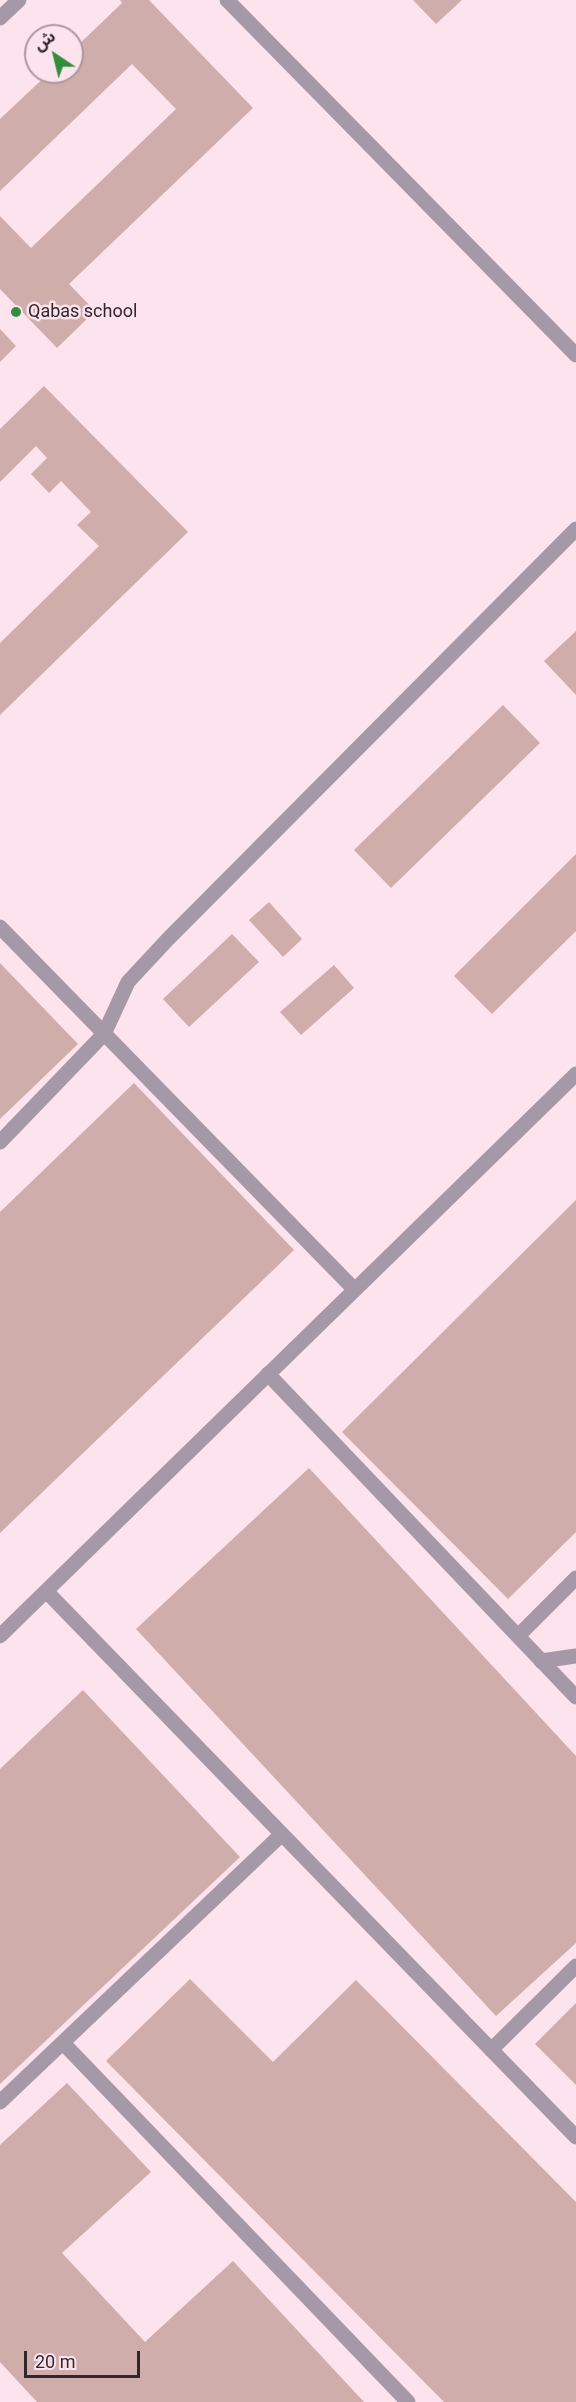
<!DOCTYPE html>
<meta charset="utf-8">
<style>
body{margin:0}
#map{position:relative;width:576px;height:2402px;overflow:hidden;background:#fde3ed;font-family:Roboto,"Noto Sans Arabic",sans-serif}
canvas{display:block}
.north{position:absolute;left:24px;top:24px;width:60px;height:60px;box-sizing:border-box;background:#fde3ed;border:2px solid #ac98a0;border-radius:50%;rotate:325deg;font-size:16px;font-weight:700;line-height:24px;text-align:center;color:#33272c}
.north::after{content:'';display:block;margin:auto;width:21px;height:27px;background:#328d3d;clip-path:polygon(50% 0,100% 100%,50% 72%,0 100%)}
.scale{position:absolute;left:24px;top:2351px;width:116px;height:27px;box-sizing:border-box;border:3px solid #33272c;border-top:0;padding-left:8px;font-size:18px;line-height:21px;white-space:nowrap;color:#33272c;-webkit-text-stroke:4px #fde3ed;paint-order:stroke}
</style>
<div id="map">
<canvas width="576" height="2402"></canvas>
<div class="north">ش</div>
<div class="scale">20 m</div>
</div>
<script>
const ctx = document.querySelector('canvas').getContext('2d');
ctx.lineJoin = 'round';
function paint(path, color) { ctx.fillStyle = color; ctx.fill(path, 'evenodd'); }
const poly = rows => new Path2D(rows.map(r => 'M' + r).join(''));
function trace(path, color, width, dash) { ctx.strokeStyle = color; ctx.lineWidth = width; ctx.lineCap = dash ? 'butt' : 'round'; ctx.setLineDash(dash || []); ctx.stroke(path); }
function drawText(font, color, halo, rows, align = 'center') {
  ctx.font = font + ' Roboto,sans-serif'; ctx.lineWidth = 5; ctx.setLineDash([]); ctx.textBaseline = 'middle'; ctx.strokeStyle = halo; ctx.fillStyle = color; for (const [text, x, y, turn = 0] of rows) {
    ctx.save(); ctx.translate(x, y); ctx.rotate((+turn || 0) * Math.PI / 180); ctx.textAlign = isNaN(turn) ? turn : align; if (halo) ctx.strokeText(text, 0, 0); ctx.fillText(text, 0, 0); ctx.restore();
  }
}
paint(poly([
 [120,0,149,0,253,108,69,284,95,311,57,348,0,289,0,216,31,248,176,109,132,64,0,191,0,119,50,72,72,72,72,51,122,3],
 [413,0,462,0,436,24],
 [0,329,16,346,0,362],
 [44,386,188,532,0,715,0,643,99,546,77,525,91,512,61,481,49,493,31,474,47,458,36,446,0,482,0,429],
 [576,631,576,695,544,661],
 [503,705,540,743,391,888,354,850],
 [576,854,576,931,492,1014,454,976],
 [269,902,302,939,283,957,249,920],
 [232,934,259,962,189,1027,163,999],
 [0,963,78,1044,0,1119],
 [334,965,354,988,301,1035,280,1012],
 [134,1083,294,1250,0,1533,0,1212],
 [576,1200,576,1532,508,1599,342,1432],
 [309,1468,576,1756,576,1943,496,2016,136,1629],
 [83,1690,240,1857,0,2084,0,1769],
 [190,1979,273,2062,356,1980,576,2202,576,2402,444,2402,106,2061],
 [576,2003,576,2085,535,2044],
 [67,2083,151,2172,62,2253,145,2342,233,2261,364,2402,37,2402,0,2362,0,2145]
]), '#ceadaa');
trace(poly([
 [541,1661,576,1656]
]), '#a699a7', 15);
trace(poly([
 [227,0,576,355],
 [0,18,19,0],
 [0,927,354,1289],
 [0,1142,104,1034,128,982,168,939,576,529],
 [268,1374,576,1697],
 [47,1592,576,2137],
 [518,1636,576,1578],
 [64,2044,408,2402],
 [491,2050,576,1966],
 [0,2102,282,1834]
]), '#a699a7', 15);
trace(poly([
 [0,1636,576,1074]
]), '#a699a7', 15);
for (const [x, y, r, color] of [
 [16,312,6,"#328d3d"]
]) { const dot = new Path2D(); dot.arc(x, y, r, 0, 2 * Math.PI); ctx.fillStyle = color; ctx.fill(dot); trace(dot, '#fde3ed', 2); }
drawText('18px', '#33272c', '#fde3ed', [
 ["Qabas school",28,312]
], 'left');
</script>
